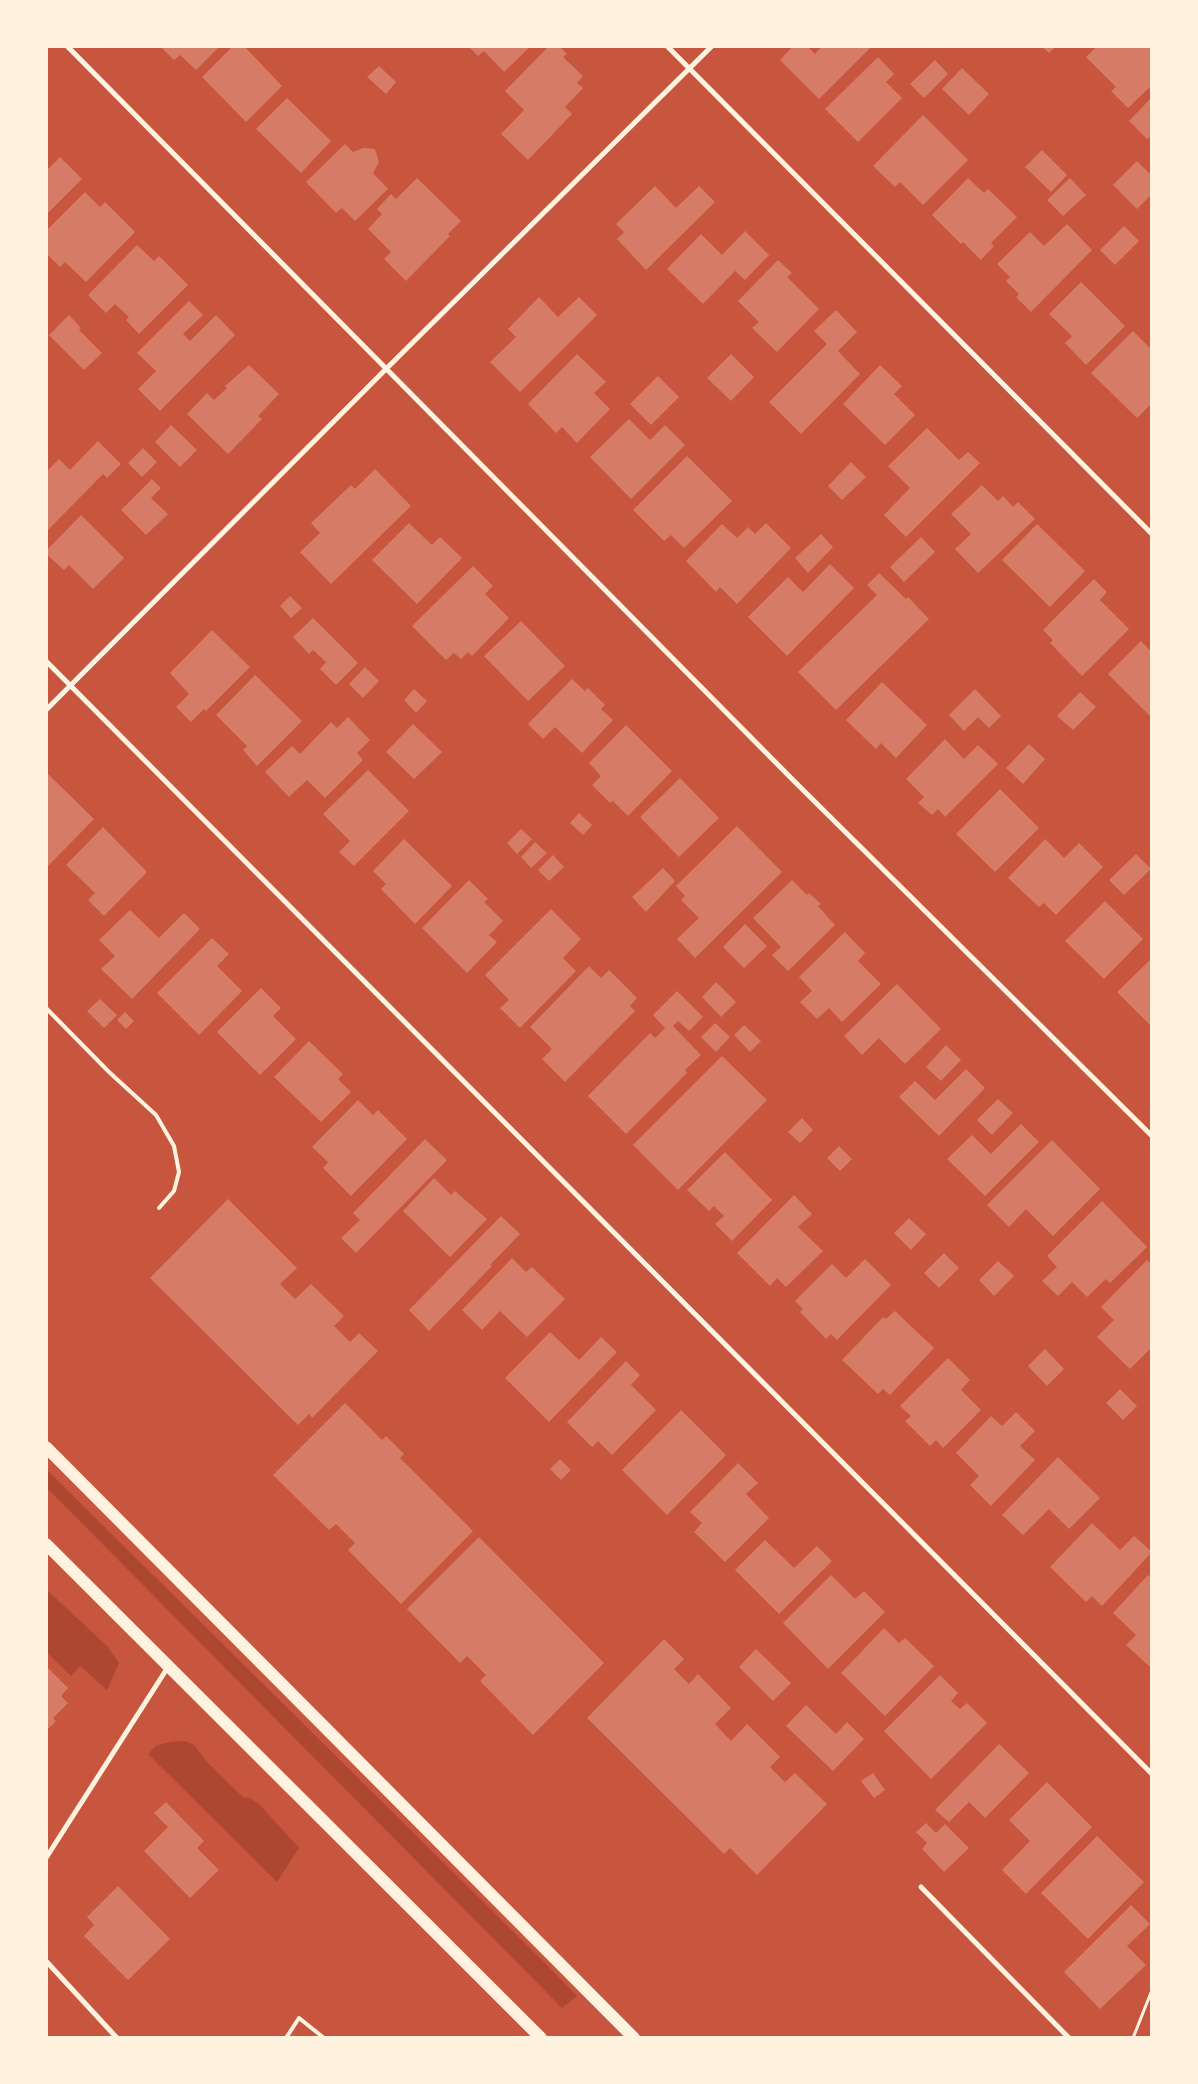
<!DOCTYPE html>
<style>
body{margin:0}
#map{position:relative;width:1198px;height:2084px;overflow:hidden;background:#c8553d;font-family:Ubuntu,sans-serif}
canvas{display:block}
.frame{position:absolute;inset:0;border:48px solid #fff3e0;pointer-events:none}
</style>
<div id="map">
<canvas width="1198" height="2084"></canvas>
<div class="frame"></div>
</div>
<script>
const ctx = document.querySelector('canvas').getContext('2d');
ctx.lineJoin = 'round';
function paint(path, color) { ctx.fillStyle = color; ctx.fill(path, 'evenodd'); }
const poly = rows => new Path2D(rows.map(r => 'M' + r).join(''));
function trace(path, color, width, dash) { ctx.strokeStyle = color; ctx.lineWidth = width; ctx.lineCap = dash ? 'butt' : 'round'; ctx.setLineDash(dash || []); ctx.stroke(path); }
paint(poly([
 [46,1469,545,1963,577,1996,562,2008,46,1487],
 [46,1589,107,1646,119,1663,107,1690,80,1666,71,1676,46,1652],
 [185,1741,194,1745,208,1763,243,1797,250,1798,260,1805,299,1848,277,1882,148,1754,157,1745,171,1742]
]), '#ae4732');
paint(poly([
 [160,46,220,46,196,70,180,55,174,60],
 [233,46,244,46,282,86,246,122,202,77],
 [468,46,531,46,504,72,484,51,478,56],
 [549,46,559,46,567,54,563,57,583,76,577,83,583,88,565,107,572,114,528,160,501,134,524,110,505,91],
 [793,46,807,46,815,54,822,46,872,46,819,99,780,60],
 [1042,46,1056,46,1049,53],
 [1097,46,1152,48,1152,85,1128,108,1111,91,1116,87,1086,57],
 [878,57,894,74,886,82,902,98,858,142,825,109],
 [935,60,948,74,924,98,910,84],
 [379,66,396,82,386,94,367,77],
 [962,68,989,94,969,115,942,89],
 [1152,97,1152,135,1147,139,1129,121],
 [287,98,331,141,301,173,256,129],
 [923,115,968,160,923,205,900,182,895,187,873,166],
 [345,144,353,152,363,148,375,149,379,162,373,173,388,189,355,221,342,208,336,213,306,182],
 [1042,150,1067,175,1051,192,1025,167],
 [60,157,82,179,46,215,46,171],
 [1137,161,1152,176,1152,194,1137,209,1113,185],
 [417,178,461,221,448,234,450,236,406,281,384,259,391,252,368,229,382,214,377,209,391,194,396,199],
 [968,178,984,193,988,189,1017,217,991,243,994,246,981,260,963,242,961,244,932,215],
 [1070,178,1086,195,1063,216,1047,200],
 [655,186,676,208,699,186,715,202,646,270,617,239,624,232,616,224],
 [85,192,100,207,105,202,135,232,86,282,65,262,60,267,46,253,46,231],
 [1067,224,1092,250,1031,312,1016,297,1019,294,1006,281,1010,277,997,264,1030,232,1044,246],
 [1124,226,1139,241,1115,265,1100,250],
 [745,231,769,255,745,280,735,271,703,304,667,269,701,234,722,255],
 [137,245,154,261,159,256,188,285,139,334,126,320,129,317,115,304,106,313,88,295],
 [778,260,792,273,787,277,819,309,777,352,752,328,759,322,738,301],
 [1081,282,1125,326,1086,365,1065,343,1072,336,1049,314],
 [539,297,558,317,579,297,597,315,520,392,490,362,516,337,508,329],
 [189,301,203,315,183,334,190,341,216,315,235,335,160,411,138,389,156,371,137,353],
 [836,310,857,332,838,351,860,374,801,434,769,402,827,344,814,331],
 [69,315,81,328,79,330,102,353,84,370,49,335],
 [1133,331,1152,350,1152,403,1137,418,1091,373],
 [577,354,606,382,594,393,610,409,577,443,562,427,556,433,528,404],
 [731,354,754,377,731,401,707,378],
 [249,365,279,394,258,416,262,419,228,454,187,414,207,393,214,400,227,388,225,386],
 [880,365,902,386,894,394,915,415,885,445,843,404],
 [658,376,679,397,651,425,630,404],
 [629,419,650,440,665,425,685,445,631,499,590,457],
 [171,425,197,450,180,467,155,442],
 [927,428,959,460,968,452,980,463,906,537,884,515,910,488,888,466],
 [98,441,121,464,107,478,103,474,46,532,46,472,59,459,70,470],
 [143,448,157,462,142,477,128,463],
 [687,456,732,501,684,548,671,535,664,541,633,510],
 [851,462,866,477,842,500,828,486],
 [375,469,411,506,331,584,300,552,320,533,311,523,351,485,355,489],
 [152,479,161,488,151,498,168,514,146,535,121,510],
 [982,485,998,501,1003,496,1013,507,1018,502,1035,519,978,573,955,549,971,534,951,514],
 [81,515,124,558,93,589,69,565,64,570,46,554,46,551],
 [409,523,432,545,440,537,462,558,417,604,372,560],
 [766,523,791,548,737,604,720,587,716,592,686,561,722,524,737,538,748,527,755,534],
 [1037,524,1085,571,1050,607,1002,560],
 [821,534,833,547,808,573,795,558],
 [921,537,935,552,904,582,890,567],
 [830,564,854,588,787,656,748,617,788,577,803,592],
 [473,566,493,586,485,594,509,618,472,656,468,652,461,659,454,653,446,660,412,626],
 [879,573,906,599,908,597,929,619,836,710,798,672,877,595,867,585],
 [1094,579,1107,592,1100,600,1129,629,1082,676,1050,643,1053,640,1043,630],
 [290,596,302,608,291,618,280,606],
 [313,618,358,663,336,685,320,669,326,662,313,650,309,654,293,637],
 [521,621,565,666,528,701,484,656],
 [212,630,250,667,206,711,204,709,191,722,176,707,189,694,170,673],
 [1141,641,1152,652,1152,718,1108,674],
 [365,667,379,681,363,698,349,684],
 [255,675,302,721,257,766,243,750,247,746,216,715],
 [572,679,585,691,588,688,605,705,601,709,613,720,582,753,555,727,543,739,528,724],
 [882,682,927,725,896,758,881,743,876,749,846,720],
 [414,689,427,701,416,713,404,700],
 [975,689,1001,716,989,728,978,717,964,731,949,715],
 [1080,692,1096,707,1073,730,1057,716],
 [348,717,370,740,357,753,363,760,325,798,307,780,289,797,265,772,292,746,300,754,331,722,337,728],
 [413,724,442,752,414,779,386,752],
 [626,725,672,771,628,816,613,801,610,803,592,785,601,776,589,763],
 [945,739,964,759,978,745,998,764,945,817,938,809,932,815,918,803,924,797,906,779],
 [1029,744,1045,759,1023,784,1006,768],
 [368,770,409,811,354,866,339,852,350,841,323,814],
 [48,774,94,819,46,868,46,776],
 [680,778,719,818,679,857,640,817],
 [1000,789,1039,828,995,872,956,834],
 [579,813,592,825,583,835,570,823],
 [737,826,782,872,695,958,677,939,699,918,681,900,685,896,676,886],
 [103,827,147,872,104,916,88,900,95,893,66,865],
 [521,829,532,839,517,854,507,843],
 [404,839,452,886,415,924,381,889,386,884,373,871],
 [1045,839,1064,858,1079,843,1103,867,1056,915,1044,903,1039,907,1008,878],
 [535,842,547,853,531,868,521,857],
 [1136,854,1151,869,1124,895,1109,880],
 [553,855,564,867,549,881,538,870],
 [663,868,675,881,646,912,632,897],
 [469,880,488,899,484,902,503,921,489,935,497,942,467,973,422,928],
 [792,880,807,895,809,893,821,904,818,906,835,925,788,971,772,955,781,947,753,918],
 [1105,901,1143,939,1104,979,1065,941],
 [551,909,581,939,563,958,576,971,520,1028,500,1008,509,1000,485,975],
 [130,910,159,938,184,913,200,929,132,999,101,969,115,956,99,940],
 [745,924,767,946,744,968,723,947],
 [845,932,865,953,858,961,881,984,842,1022,829,1008,817,1019,800,1002,812,991,799,977],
 [212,938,229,954,217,966,242,991,199,1035,157,993],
 [1152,958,1152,1027,1117,992],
 [589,966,601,978,609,970,637,998,630,1006,635,1011,565,1082,542,1059,552,1049,530,1027],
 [716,982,736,1002,721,1017,702,997],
 [897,984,941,1029,905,1064,879,1038,862,1055,844,1036],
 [261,988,281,1008,273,1016,296,1039,260,1075,217,1032],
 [677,991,703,1017,689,1031,678,1021,673,1026,701,1055,685,1070,687,1073,626,1134,588,1096,650,1033,655,1038,665,1028,653,1015],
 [100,999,117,1015,104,1028,87,1011],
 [125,1012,134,1021,126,1029,117,1020],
 [715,1023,730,1037,716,1052,701,1037],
 [744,1025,761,1041,750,1052,734,1035],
 [309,1041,343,1074,338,1079,351,1092,321,1122,274,1077],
 [946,1045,961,1060,941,1081,926,1067],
 [722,1056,767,1100,678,1190,633,1145],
 [966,1069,985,1088,939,1136,899,1097,915,1081,935,1100],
 [998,1099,1013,1113,992,1135,977,1120],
 [358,1100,373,1115,378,1110,407,1139,351,1196,323,1168,328,1162,312,1147],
 [802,1118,813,1130,800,1143,788,1132],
 [1021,1124,1039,1142,985,1196,947,1159,972,1135,991,1154],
 [425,1139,447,1160,356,1253,341,1238,360,1220,353,1213],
 [1052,1140,1100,1189,1053,1236,1026,1209,1009,1227,987,1205],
 [839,1146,852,1159,840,1171,827,1158],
 [725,1152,772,1200,732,1241,715,1224,724,1216,714,1206,709,1211,687,1190],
 [434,1178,451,1195,455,1191,487,1219,450,1257,403,1211],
 [794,1195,812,1214,798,1227,823,1251,786,1287,777,1278,770,1286,737,1253],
 [228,1199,297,1268,280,1284,295,1299,311,1284,344,1316,334,1326,350,1342,359,1333,378,1351,312,1418,309,1414,298,1425,150,1278],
 [1102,1201,1147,1247,1110,1283,1106,1279,1087,1297,1072,1282,1058,1296,1042,1281,1057,1267,1047,1256],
 [501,1216,520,1234,490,1265,492,1266,429,1331,409,1310],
 [909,1218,926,1234,911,1250,894,1233],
 [944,1253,959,1268,939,1288,924,1273],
 [512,1258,526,1272,532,1267,565,1299,527,1337,500,1311,482,1330,462,1310],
 [865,1259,891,1285,837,1340,831,1334,826,1339,800,1312,803,1309,795,1301,832,1264,846,1278],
 [1147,1260,1152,1265,1152,1347,1130,1369,1097,1337,1114,1320,1101,1307],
 [998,1261,1014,1276,994,1296,979,1280],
 [895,1311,934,1348,890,1395,883,1389,878,1394,842,1360,883,1317,886,1319],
 [550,1332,579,1360,601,1337,617,1352,549,1422,505,1378],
 [1045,1349,1064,1369,1047,1386,1028,1366],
 [948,1358,970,1380,961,1390,981,1410,943,1448,936,1440,930,1446,905,1421,911,1416,900,1406],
 [626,1361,640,1375,631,1385,656,1410,612,1455,598,1441,592,1447,567,1422],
 [1120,1389,1137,1406,1123,1420,1106,1403],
 [345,1403,382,1440,386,1436,404,1454,400,1458,473,1531,401,1604,348,1550,355,1543,336,1524,329,1530,273,1475],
 [681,1410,726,1455,667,1515,622,1470],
 [1016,1412,1035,1431,1020,1446,1035,1460,991,1506,970,1485,979,1476,956,1453,991,1416,1002,1426],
 [1058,1457,1100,1498,1069,1529,1049,1509,1023,1535,1002,1515],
 [560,1459,571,1470,561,1480,550,1469],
 [738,1463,758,1483,746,1494,769,1518,725,1562,694,1532,702,1523,690,1512],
 [1092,1523,1120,1550,1134,1536,1152,1552,1102,1606,1092,1596,1086,1602,1050,1567],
 [479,1537,604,1663,533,1735,480,1681,486,1675,467,1656,460,1663,407,1609],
 [765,1540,794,1568,817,1546,832,1561,779,1614,735,1570],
 [831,1575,855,1599,864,1591,885,1612,828,1669,783,1623],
 [1148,1575,1152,1578,1152,1665,1150,1667,1126,1645,1136,1635,1113,1613],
 [884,1628,899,1643,905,1638,934,1666,885,1716,841,1673],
 [664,1639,684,1659,674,1669,689,1684,698,1674,731,1708,715,1724,731,1741,747,1724,780,1757,770,1767,785,1782,795,1773,827,1804,757,1875,730,1848,724,1854,587,1718],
 [756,1649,791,1683,773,1701,739,1667],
 [46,1666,68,1688,61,1696,68,1703,53,1718,56,1721,46,1731],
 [940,1675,958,1693,951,1701,960,1709,967,1703,987,1723,931,1779,884,1731],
 [806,1705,836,1734,847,1722,864,1739,833,1771,786,1726],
 [999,1744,1029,1773,985,1818,969,1802,949,1822,935,1810],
 [873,1773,885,1790,874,1798,861,1781],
 [1047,1782,1092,1827,1026,1894,1002,1870,1030,1841,1009,1820],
 [166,1802,204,1841,197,1848,219,1870,190,1898,144,1851,168,1827,154,1813],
 [926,1823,936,1833,945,1824,969,1848,944,1872,922,1849,927,1843,916,1832],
 [1097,1836,1144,1882,1088,1939,1041,1893],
 [118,1886,170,1939,128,1980,84,1936,94,1925,87,1917],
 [1131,1905,1150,1924,1127,1946,1146,1965,1100,2009,1064,1972]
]), '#d67c66');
trace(poly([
 [1133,2038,1152,1990]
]), '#fff3e0', 3);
trace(poly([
 [46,1008,109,1072,156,1115,174,1146,179,1172,174,1191,159,1208],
 [286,2038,299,2018,324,2038]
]), '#fff3e0', 4);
trace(poly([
 [67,46,797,784,1152,1136],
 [667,46,1152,534],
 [46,661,1152,1774],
 [46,710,386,369,712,46],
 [46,1858,168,1667],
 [921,1887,1069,2038],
 [46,1961,117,2038]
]), '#fff3e0', 5);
trace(poly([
 [46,1447,634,2038],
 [46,1544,541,2038]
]), '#fff3e0', 12);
</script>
